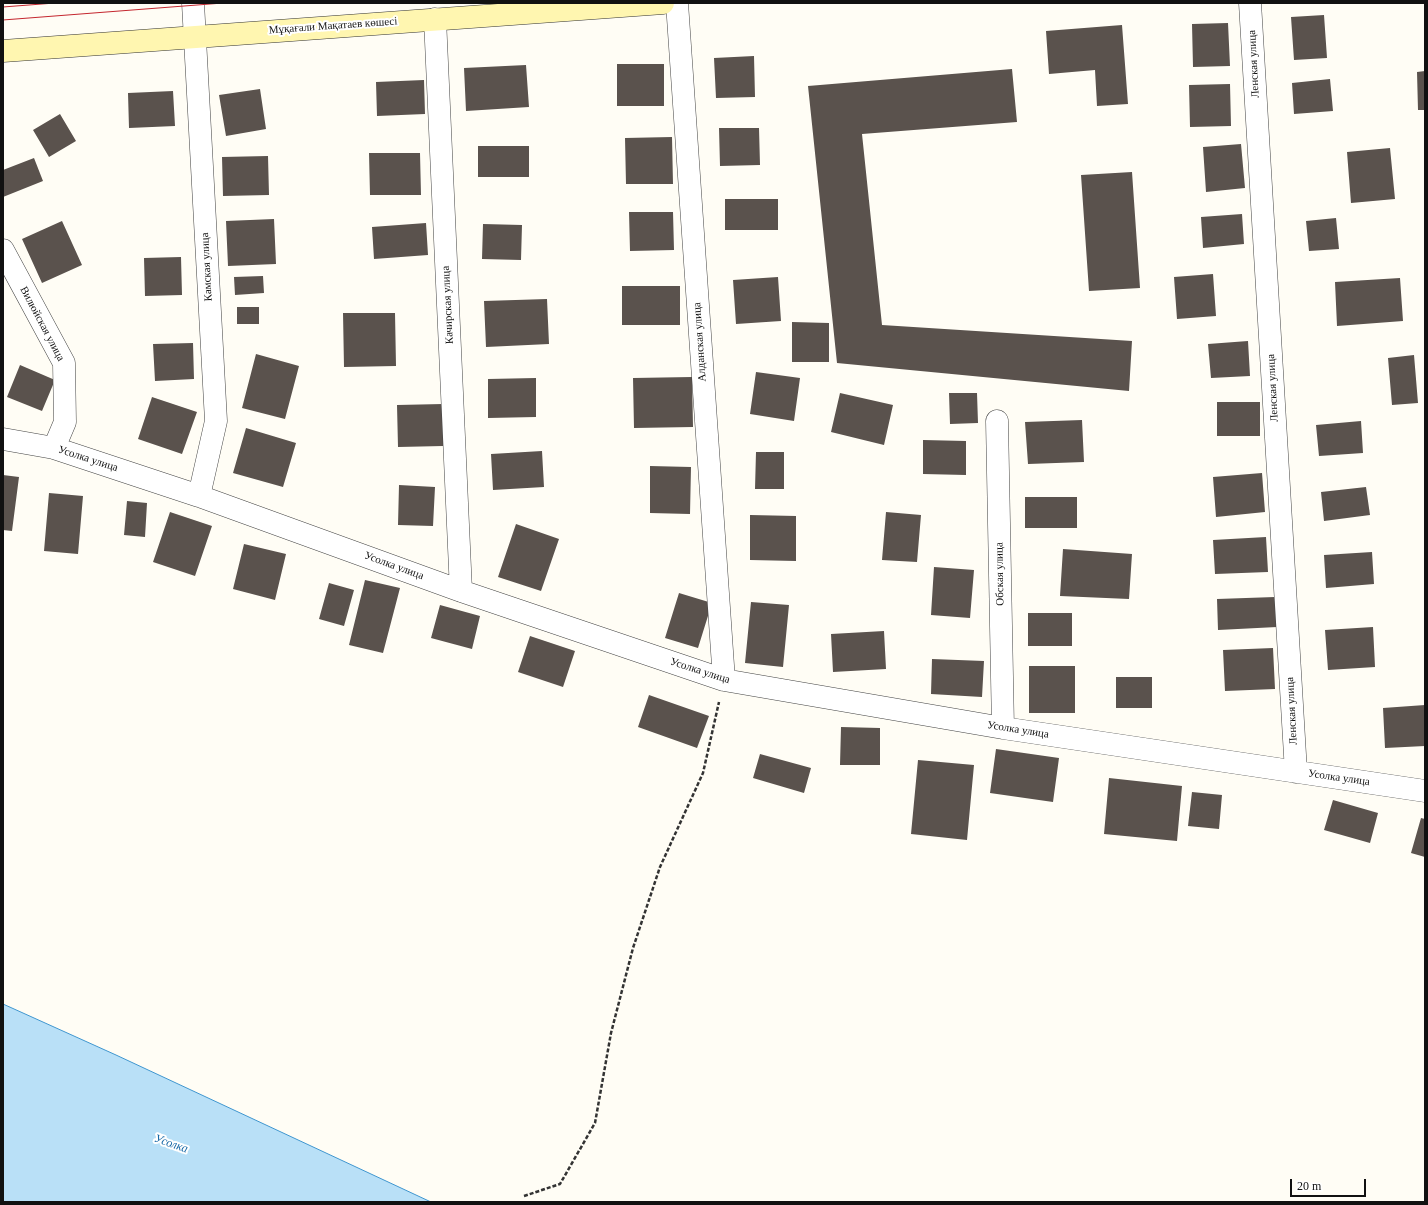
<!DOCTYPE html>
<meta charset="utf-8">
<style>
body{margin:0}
#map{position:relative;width:1428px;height:1205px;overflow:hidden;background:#fffdf5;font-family:Georgia,serif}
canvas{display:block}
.frame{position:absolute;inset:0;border:4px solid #111;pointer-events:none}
.scale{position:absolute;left:1290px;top:1179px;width:76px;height:18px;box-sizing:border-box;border:2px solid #111;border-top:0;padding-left:5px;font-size:12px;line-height:14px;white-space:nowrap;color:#111;-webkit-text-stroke:3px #fff;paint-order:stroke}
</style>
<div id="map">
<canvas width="1428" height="1205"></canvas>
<div class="frame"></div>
<div class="scale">20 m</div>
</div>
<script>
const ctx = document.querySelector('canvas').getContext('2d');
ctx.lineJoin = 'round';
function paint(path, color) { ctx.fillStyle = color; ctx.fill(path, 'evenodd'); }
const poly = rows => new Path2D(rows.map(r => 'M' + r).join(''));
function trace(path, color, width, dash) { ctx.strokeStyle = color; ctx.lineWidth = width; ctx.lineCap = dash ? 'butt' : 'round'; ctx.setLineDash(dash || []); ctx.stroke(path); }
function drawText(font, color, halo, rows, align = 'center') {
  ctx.font = font + ' Georgia,serif'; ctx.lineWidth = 4; ctx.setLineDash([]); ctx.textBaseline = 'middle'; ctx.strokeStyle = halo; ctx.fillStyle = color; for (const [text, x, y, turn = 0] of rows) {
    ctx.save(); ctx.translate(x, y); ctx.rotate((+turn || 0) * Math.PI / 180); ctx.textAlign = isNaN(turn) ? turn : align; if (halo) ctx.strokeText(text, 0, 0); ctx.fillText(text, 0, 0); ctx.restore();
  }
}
const water = poly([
 [3,1004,116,1055,431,1202,3,1202,3,1004]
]);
paint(water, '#b9e0f7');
trace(water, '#3f96cf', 1);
paint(poly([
 [1324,15,1327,58,1294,60,1291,17],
 [1228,23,1230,66,1193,67,1192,24],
 [1122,25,1128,104,1097,106,1095,70,1049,74,1046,31],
 [754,56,755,97,716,98,714,58],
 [617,64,664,64,664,106,617,106],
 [526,65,529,107,466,111,464,68],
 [1012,69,1017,122,862,134,882,325,1132,341,1129,391,837,363,808,86],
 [1425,71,1425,110,1418,110,1417,72],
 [1330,79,1333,111,1294,114,1292,83],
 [424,80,425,114,377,116,376,82],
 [1230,84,1231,126,1190,127,1189,85],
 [260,89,266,129,226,136,219,95],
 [173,91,175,126,129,128,128,93],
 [60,114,76,141,49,157,33,130],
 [719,128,759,128,760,165,720,166],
 [672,137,673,184,626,184,625,138],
 [1241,144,1245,188,1206,192,1203,147],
 [478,146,529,146,529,177,478,177],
 [1390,148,1395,199,1351,203,1347,152],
 [369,153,420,153,421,195,370,195],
 [268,156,269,195,223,196,222,157],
 [34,158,43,181,3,197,3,170],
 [1132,172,1140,288,1089,291,1081,175],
 [725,199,778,199,778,230,725,230],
 [629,212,673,212,674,250,630,251],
 [1242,214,1244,244,1203,248,1201,217],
 [1336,218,1339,249,1309,251,1306,221],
 [274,219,276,264,228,266,226,221],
 [62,221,82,265,42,283,22,239],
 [426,223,428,255,374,259,372,227],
 [483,224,522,225,521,260,482,259],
 [181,257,182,295,145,296,144,258],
 [1213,274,1216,316,1177,319,1174,277],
 [263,276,264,293,235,295,234,277],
 [778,277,781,321,736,324,733,280],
 [1400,278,1403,321,1337,326,1335,282],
 [622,286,680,286,680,325,622,325],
 [547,299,549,344,486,347,484,301],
 [237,307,259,307,259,324,237,324],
 [343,313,395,313,396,366,344,367],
 [792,322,829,323,829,362,792,362],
 [1248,341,1250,376,1211,378,1208,344],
 [193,343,194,379,155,381,153,344],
 [256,354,299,366,285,419,242,408],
 [1414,355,1418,403,1392,405,1388,358],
 [20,365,55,380,42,411,7,397],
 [756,372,800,378,794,421,750,414],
 [692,377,693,427,634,428,633,378],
 [536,378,536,417,488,418,488,379],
 [840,393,893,405,884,445,831,432],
 [949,393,977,393,978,423,950,424],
 [152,397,197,412,182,454,138,439],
 [1217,402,1260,402,1260,436,1217,436],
 [443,404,443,446,398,447,397,405],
 [1082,420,1084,462,1028,464,1025,422],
 [1361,421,1363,453,1319,456,1316,425],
 [246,428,296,443,283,487,233,473],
 [923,440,966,441,966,475,923,474],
 [542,451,544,487,493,490,491,454],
 [756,452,784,452,784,489,755,489],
 [650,466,691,467,690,514,650,513],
 [1262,473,1265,512,1216,517,1213,477],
 [3,475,19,477,12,531,3,530],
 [399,485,435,487,433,526,398,525],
 [1366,487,1370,515,1324,521,1321,492],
 [49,493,83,496,78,554,44,551],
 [1025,497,1077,497,1077,528,1025,528],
 [127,501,147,503,145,537,124,535],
 [170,512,212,526,195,576,153,562],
 [886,512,921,515,917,562,882,560],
 [750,515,796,516,796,561,750,560],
 [516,524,559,539,541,591,498,577],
 [1266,537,1268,572,1215,574,1213,540],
 [244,544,286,554,275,600,233,589],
 [1063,549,1132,554,1129,599,1060,596],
 [1372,552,1374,584,1326,588,1324,555],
 [934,567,974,570,970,618,931,615],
 [365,580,400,588,383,653,349,645],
 [329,583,354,590,344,626,319,619],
 [679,593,712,603,698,648,665,638],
 [1275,597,1277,627,1218,630,1217,599],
 [751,602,789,605,783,667,745,663],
 [440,605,480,616,472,649,431,638],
 [1028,613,1072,613,1072,646,1028,646],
 [1373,627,1375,667,1328,670,1325,630],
 [884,631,886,669,833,672,831,634],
 [530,636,575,651,563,687,518,672],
 [1273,648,1275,689,1225,691,1223,650],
 [932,659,984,661,982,697,931,694],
 [1029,666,1075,666,1075,713,1029,713],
 [1116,677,1152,677,1152,708,1116,708],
 [649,695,709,716,697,748,638,727],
 [1425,705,1425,746,1385,748,1383,708],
 [841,727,880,728,880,765,840,765],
 [996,749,1059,758,1053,802,990,793],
 [760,754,811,768,804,793,753,778],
 [918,760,974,765,967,840,911,834],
 [1109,778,1182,786,1177,841,1104,834],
 [1192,792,1222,795,1219,829,1188,826],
 [1333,800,1378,813,1370,843,1324,830],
 [1421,818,1425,819,1425,857,1411,853]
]), '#5a524d');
const minor = poly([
 [193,3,216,421,199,496],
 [677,3,724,680],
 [1250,3,1296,772],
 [435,19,461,591],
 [3,250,64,363,65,422,54,448],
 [997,421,1003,728],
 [3,439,54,448,199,496,461,591,724,680,1003,728,1425,791]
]);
const secondary = poly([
 [3,51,663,3]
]);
trace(minor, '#444', 23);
trace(secondary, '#333', 23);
trace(poly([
 [524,1196,560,1184,595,1123,611,1033,633,948,660,867,703,773,719,702]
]), '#333', 2.5, [4, 2]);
trace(minor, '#fff', 22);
trace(secondary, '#fff6b0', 22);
trace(poly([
 [3,7,55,3],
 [3,20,223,3]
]), '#c4262e', 1);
drawText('11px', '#111', '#fff', [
 ["Мұқағали Мақатаев көшесі",333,26,-4],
 ["Ленская улица",1254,64,-93],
 ["Камская улица",207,267,-93],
 ["Качирская улица",448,305,-93],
 ["Вилюйская улица",42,324,62],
 ["Алданская улица",700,342,-94],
 ["Ленская улица",1273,388,-93],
 ["Усолка улица",88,459,18],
 ["Усолка улица",394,566,20],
 ["Обская улица",1000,574,-91],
 ["Усолка улица",700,671,18],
 ["Ленская улица",1292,711,-93],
 ["Усолка улица",1018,730,9],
 ["Усолка улица",1339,778,8]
]);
drawText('italic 12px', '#1768a6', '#fff', [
 ["Усолка",171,1144,19]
]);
</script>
